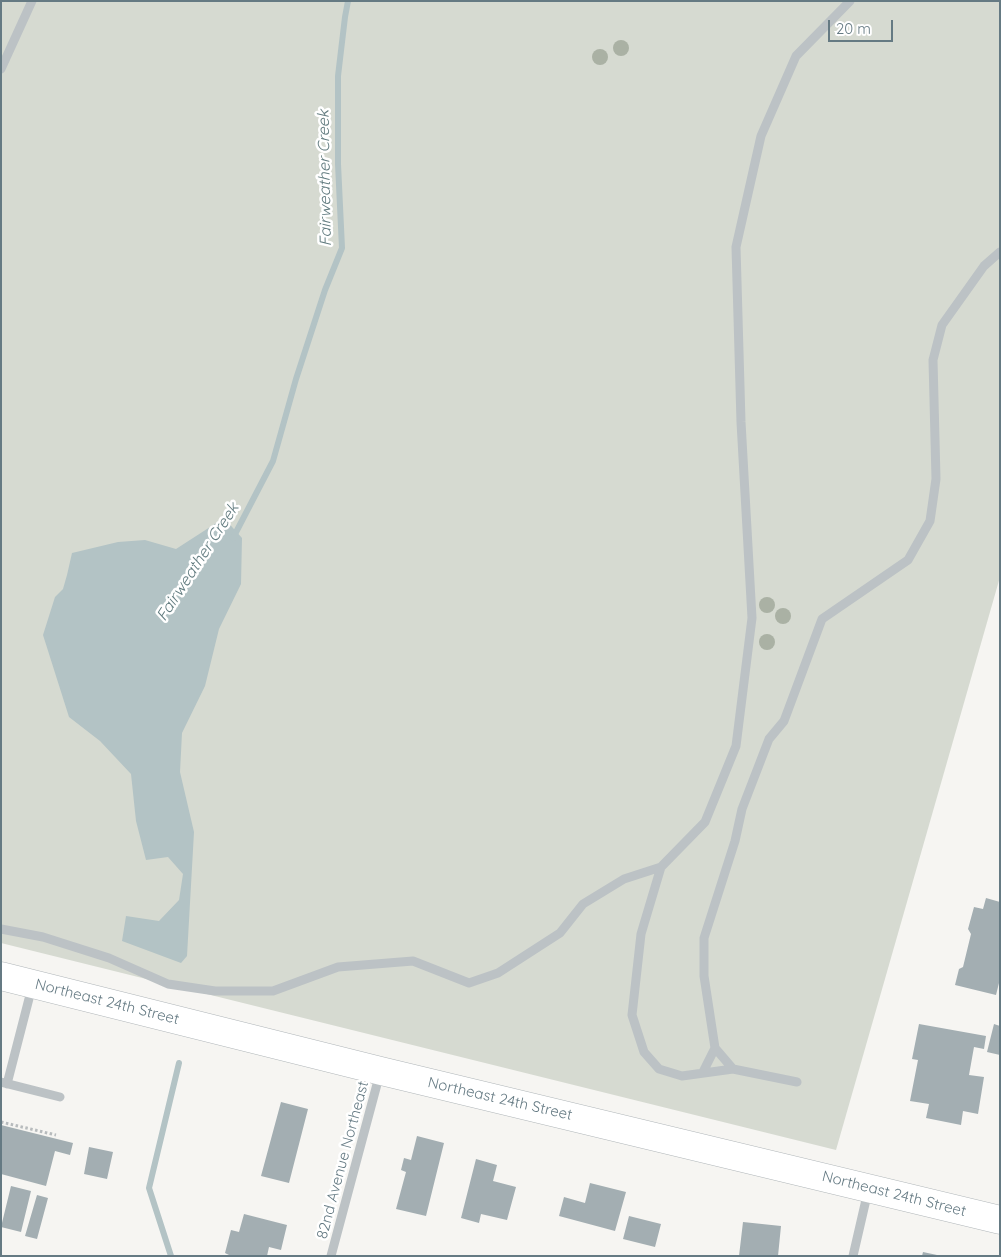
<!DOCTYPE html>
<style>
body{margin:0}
#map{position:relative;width:1001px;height:1257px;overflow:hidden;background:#f6f5f2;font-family:Quicksand,sans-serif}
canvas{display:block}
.frame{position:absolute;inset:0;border:2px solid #657a83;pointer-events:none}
.scale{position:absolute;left:828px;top:20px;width:65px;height:22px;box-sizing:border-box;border:2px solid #657a83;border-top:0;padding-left:6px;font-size:15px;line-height:18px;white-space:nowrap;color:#657a83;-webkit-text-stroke:4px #fff;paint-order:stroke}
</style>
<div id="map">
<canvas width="1001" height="1257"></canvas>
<div class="frame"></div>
<div class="scale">20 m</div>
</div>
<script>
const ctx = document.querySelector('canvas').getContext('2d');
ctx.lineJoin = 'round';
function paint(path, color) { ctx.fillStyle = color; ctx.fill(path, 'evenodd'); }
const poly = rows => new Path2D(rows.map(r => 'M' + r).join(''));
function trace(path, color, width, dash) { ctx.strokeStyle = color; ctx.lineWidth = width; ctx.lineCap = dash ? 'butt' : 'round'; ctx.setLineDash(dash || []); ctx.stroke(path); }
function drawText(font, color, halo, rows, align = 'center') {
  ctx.font = font + ' Quicksand,sans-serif'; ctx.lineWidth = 5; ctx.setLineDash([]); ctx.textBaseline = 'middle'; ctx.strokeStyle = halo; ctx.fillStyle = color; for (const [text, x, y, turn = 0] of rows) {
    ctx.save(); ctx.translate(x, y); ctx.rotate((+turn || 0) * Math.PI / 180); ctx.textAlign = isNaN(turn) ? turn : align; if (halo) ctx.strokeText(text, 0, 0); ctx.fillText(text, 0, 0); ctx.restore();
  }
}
paint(poly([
 [1,1,1000,1,1000,577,836,1150,1,943]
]), '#d6dad1');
paint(poly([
 [224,518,242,538,241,584,219,629,205,686,182,733,180,772,194,832,187,956,181,963,122,941,126,916,159,921,179,900,183,874,168,857,146,860,136,821,131,774,100,741,69,717,43,635,55,597,63,589,67,575,72,553,118,542,145,540,176,549]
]), '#b3c3c5');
trace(poly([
 [233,538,273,461,296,379,325,290,342,248,338,164,338,76,345,17,348,1],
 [171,1256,149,1188,179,1063]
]), '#b3c3c5', 6);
paint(poly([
 [986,898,1000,902,1000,979,996,995,955,985,959,969,963,967,971,934,968,929,974,907,983,909],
 [919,1024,986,1036,984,1049,974,1047,969,1075,984,1077,978,1114,963,1111,961,1125,926,1118,929,1104,910,1101,918,1060,912,1059],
 [994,1024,1000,1026,1000,1055,987,1052],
 [281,1102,308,1109,289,1183,261,1176],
 [1,1125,73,1143,70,1155,55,1151,46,1186,1,1174],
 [417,1136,444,1143,426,1216,396,1209,406,1172,401,1170,404,1158,411,1160],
 [89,1147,113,1152,107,1179,84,1174],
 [476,1159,497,1165,493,1181,516,1187,507,1220,481,1214,479,1223,461,1218],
 [590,1183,626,1192,615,1231,559,1216,564,1197,585,1203],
 [11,1186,31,1191,21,1232,1,1227],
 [37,1195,48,1198,37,1239,25,1236],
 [244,1214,287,1225,281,1250,269,1247,267,1256,231,1256,225,1253,231,1230,239,1232],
 [629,1216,661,1224,655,1247,623,1239],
 [743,1222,781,1226,778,1256,739,1256],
 [923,1252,937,1255,937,1256,922,1256]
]), '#a3aeb2');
const major = poly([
 [1,976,381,1071,1000,1220]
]);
trace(major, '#b0b6b9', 29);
trace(poly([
 [1,1122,56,1135]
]), '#b7bbbd', 3, [2.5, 2.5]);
trace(poly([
 [1,69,32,1],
 [1,929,43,937,109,958,168,984,215,991,273,991,338,967,413,961,469,983,498,973,560,933,583,904,624,879,661,867],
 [733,1069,715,1048,704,976,704,938,735,841,742,809,769,739,784,721,822,619,908,560,930,521,936,479,933,360,942,325,984,266,1000,252],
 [703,1072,715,1048],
 [1,1082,60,1097],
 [797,1082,733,1069,682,1076,659,1069,644,1052,632,1015,641,934,661,867,705,822,736,746,752,618,741,422,736,247,761,136,796,56,850,1],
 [7,1084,32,987],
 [331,1256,380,1073],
 [853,1256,868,1191]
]), '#bcc2c5', 9);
trace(major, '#fff', 28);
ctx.fillStyle = '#aab1a4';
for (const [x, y] of [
 [621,48],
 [600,57],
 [767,605],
 [783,616],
 [767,642]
]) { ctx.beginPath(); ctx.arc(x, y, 8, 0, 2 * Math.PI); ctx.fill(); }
drawText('15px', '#657a83', '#fff', [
 ["Northeast 24th Street",107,1002,14],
 ["Northeast 24th Street",500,1099,13],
 ["82nd Avenue Northeast",343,1160,-75],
 ["Northeast 24th Street",894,1194,14]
]);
drawText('italic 16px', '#617b7f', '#fff', [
 ["Fairweather Creek",325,178,-91],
 ["Fairweather Creek",198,562,-57]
]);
</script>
